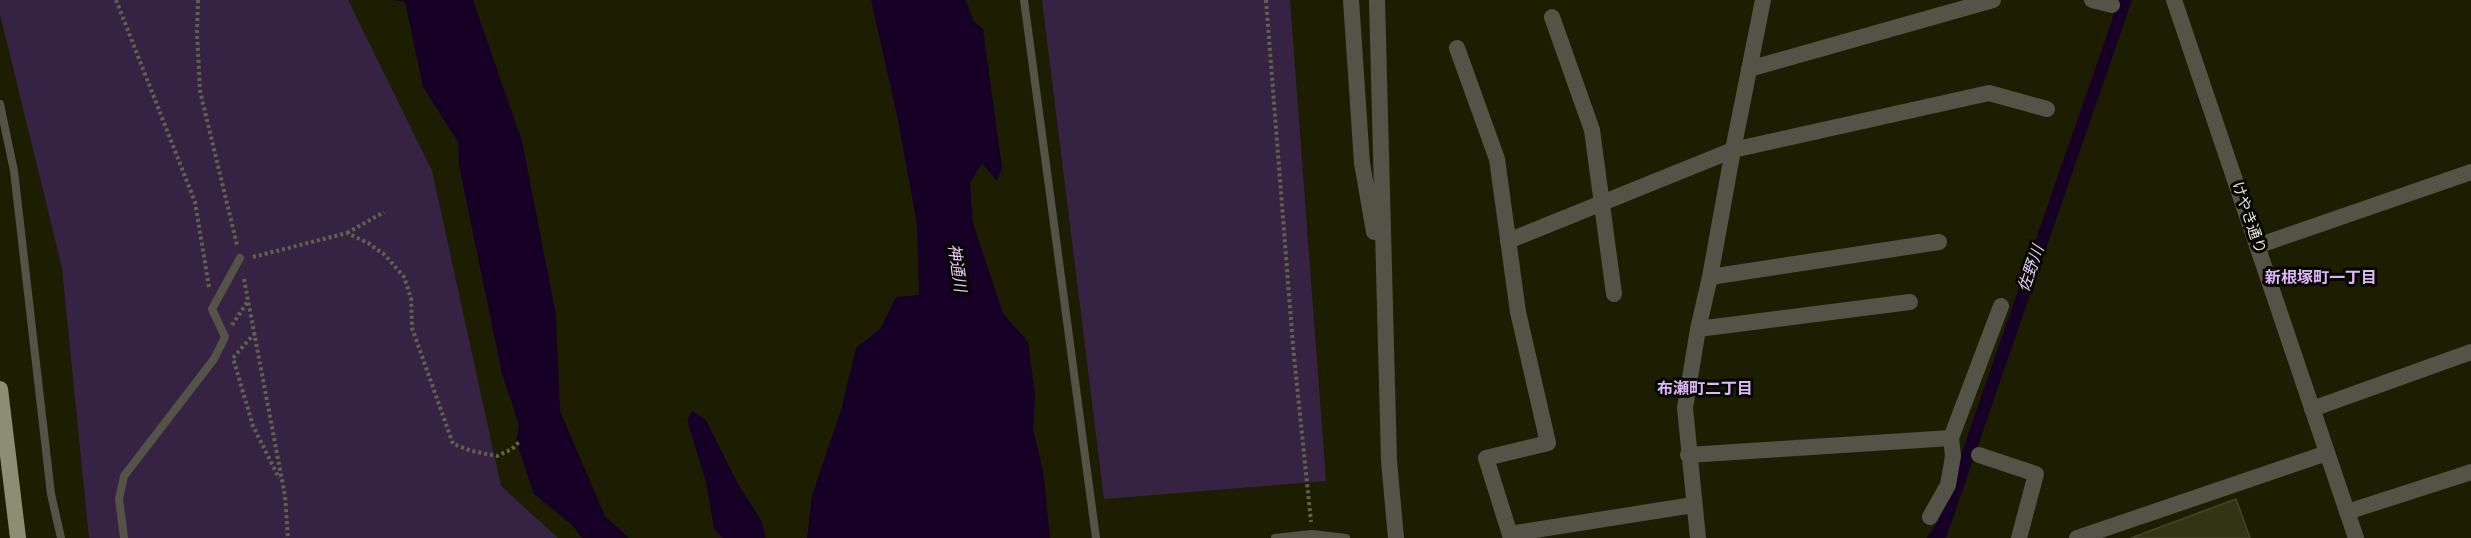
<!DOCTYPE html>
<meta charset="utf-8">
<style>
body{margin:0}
canvas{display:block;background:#1d1d01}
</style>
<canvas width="2471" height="538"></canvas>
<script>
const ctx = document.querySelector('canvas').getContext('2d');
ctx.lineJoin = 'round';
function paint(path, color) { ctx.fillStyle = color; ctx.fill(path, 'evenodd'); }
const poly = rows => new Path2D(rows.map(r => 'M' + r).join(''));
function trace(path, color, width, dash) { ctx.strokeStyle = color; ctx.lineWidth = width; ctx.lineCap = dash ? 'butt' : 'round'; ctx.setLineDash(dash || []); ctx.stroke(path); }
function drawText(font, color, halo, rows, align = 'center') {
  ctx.font = font + ' "Source Serif 4","Noto Sans JP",serif'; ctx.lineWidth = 6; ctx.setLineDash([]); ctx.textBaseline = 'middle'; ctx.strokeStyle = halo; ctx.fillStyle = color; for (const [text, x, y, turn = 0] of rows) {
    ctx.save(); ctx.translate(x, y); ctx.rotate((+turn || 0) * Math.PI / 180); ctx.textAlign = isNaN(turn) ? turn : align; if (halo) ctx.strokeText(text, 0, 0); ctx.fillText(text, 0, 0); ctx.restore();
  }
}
paint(poly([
 [0,0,348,0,432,171,501,486,558,538,89,538,62,268,0,14],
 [1042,0,1290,0,1326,481,1104,499]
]), '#362343');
paint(poly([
 [393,0,473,0,522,141,556,315,560,411,605,516,629,538,582,538,572,525,534,494,516,441,519,425,502,374,459,165,458,142,423,87,405,2],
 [871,0,966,0,973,20,983,29,1002,168,997,181,982,163,970,183,973,223,1003,313,1028,342,1035,394,1033,429,1043,471,1050,538,807,538,812,496,841,410,856,348,880,329,896,297,919,295,917,224,897,115],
 [2119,0,2132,0,1946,538,1927,538,1938,521],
 [692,411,706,420,738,484,761,520,766,538,723,538,714,529,706,482,687,420]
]), '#160026');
const building = poly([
 [2236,499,2250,538,2131,538,2236,499]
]);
paint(building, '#333316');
trace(building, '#454628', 1.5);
trace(poly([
 [116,0,195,202,209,287],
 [198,0,197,33,200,91,237,245],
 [1266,0,1293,346,1311,522],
 [347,233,384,212],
 [253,257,347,233,368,243,385,255,404,277,411,298,412,328,453,444,472,451,497,456,512,449,519,442],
 [244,279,285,496,288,538],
 [232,325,248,301],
 [255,333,233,358,253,426,279,478]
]), '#62624a', 4, [3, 3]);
trace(poly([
 [1024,0,1096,538],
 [0,104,14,171,51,494,61,538],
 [124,538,119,499,124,476,214,359,225,337,212,309,240,258],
 [1275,538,1312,534,1346,538]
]), '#535447', 8);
trace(poly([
 [1351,0,1362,163,1374,232],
 [1377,0,1389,461,1396,538],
 [2092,0,2112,5],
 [1552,17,1592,130,1614,294],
 [1457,48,1497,159,1518,312,1548,443,1486,458,1511,538],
 [1749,69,1993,0],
 [1508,241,1733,150,1989,93,2047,109],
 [2257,246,2471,172],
 [1710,277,1939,242],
 [1698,329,1910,302],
 [2312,409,2471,352],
 [1688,455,1951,438,2001,306],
 [1979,455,2036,474,2019,538],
 [2347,512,2471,472],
 [1930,517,1948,485,1953,456,1951,438],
 [1510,534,1693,505],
 [1698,538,1685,408,1698,329,1710,277,1733,150,1763,0],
 [2077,538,2327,453]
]), '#535447', 16);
trace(poly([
 [2174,0,2356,538]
]), '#535447', 16);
trace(poly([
 [0,389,18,538]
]), '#8c8d72', 16);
drawText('15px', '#e6e7d6', '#070701', [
 ["けやき通り",2248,218,71]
]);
drawText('italic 16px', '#e4c9fa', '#070701', [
 ["神通川",956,268,82],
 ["佐野川",2032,269,-71]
]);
drawText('bold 16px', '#ddb7fa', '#070701', [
 ["新根塚町一丁目",2321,279],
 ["布瀬町二丁目",1705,390]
]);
</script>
